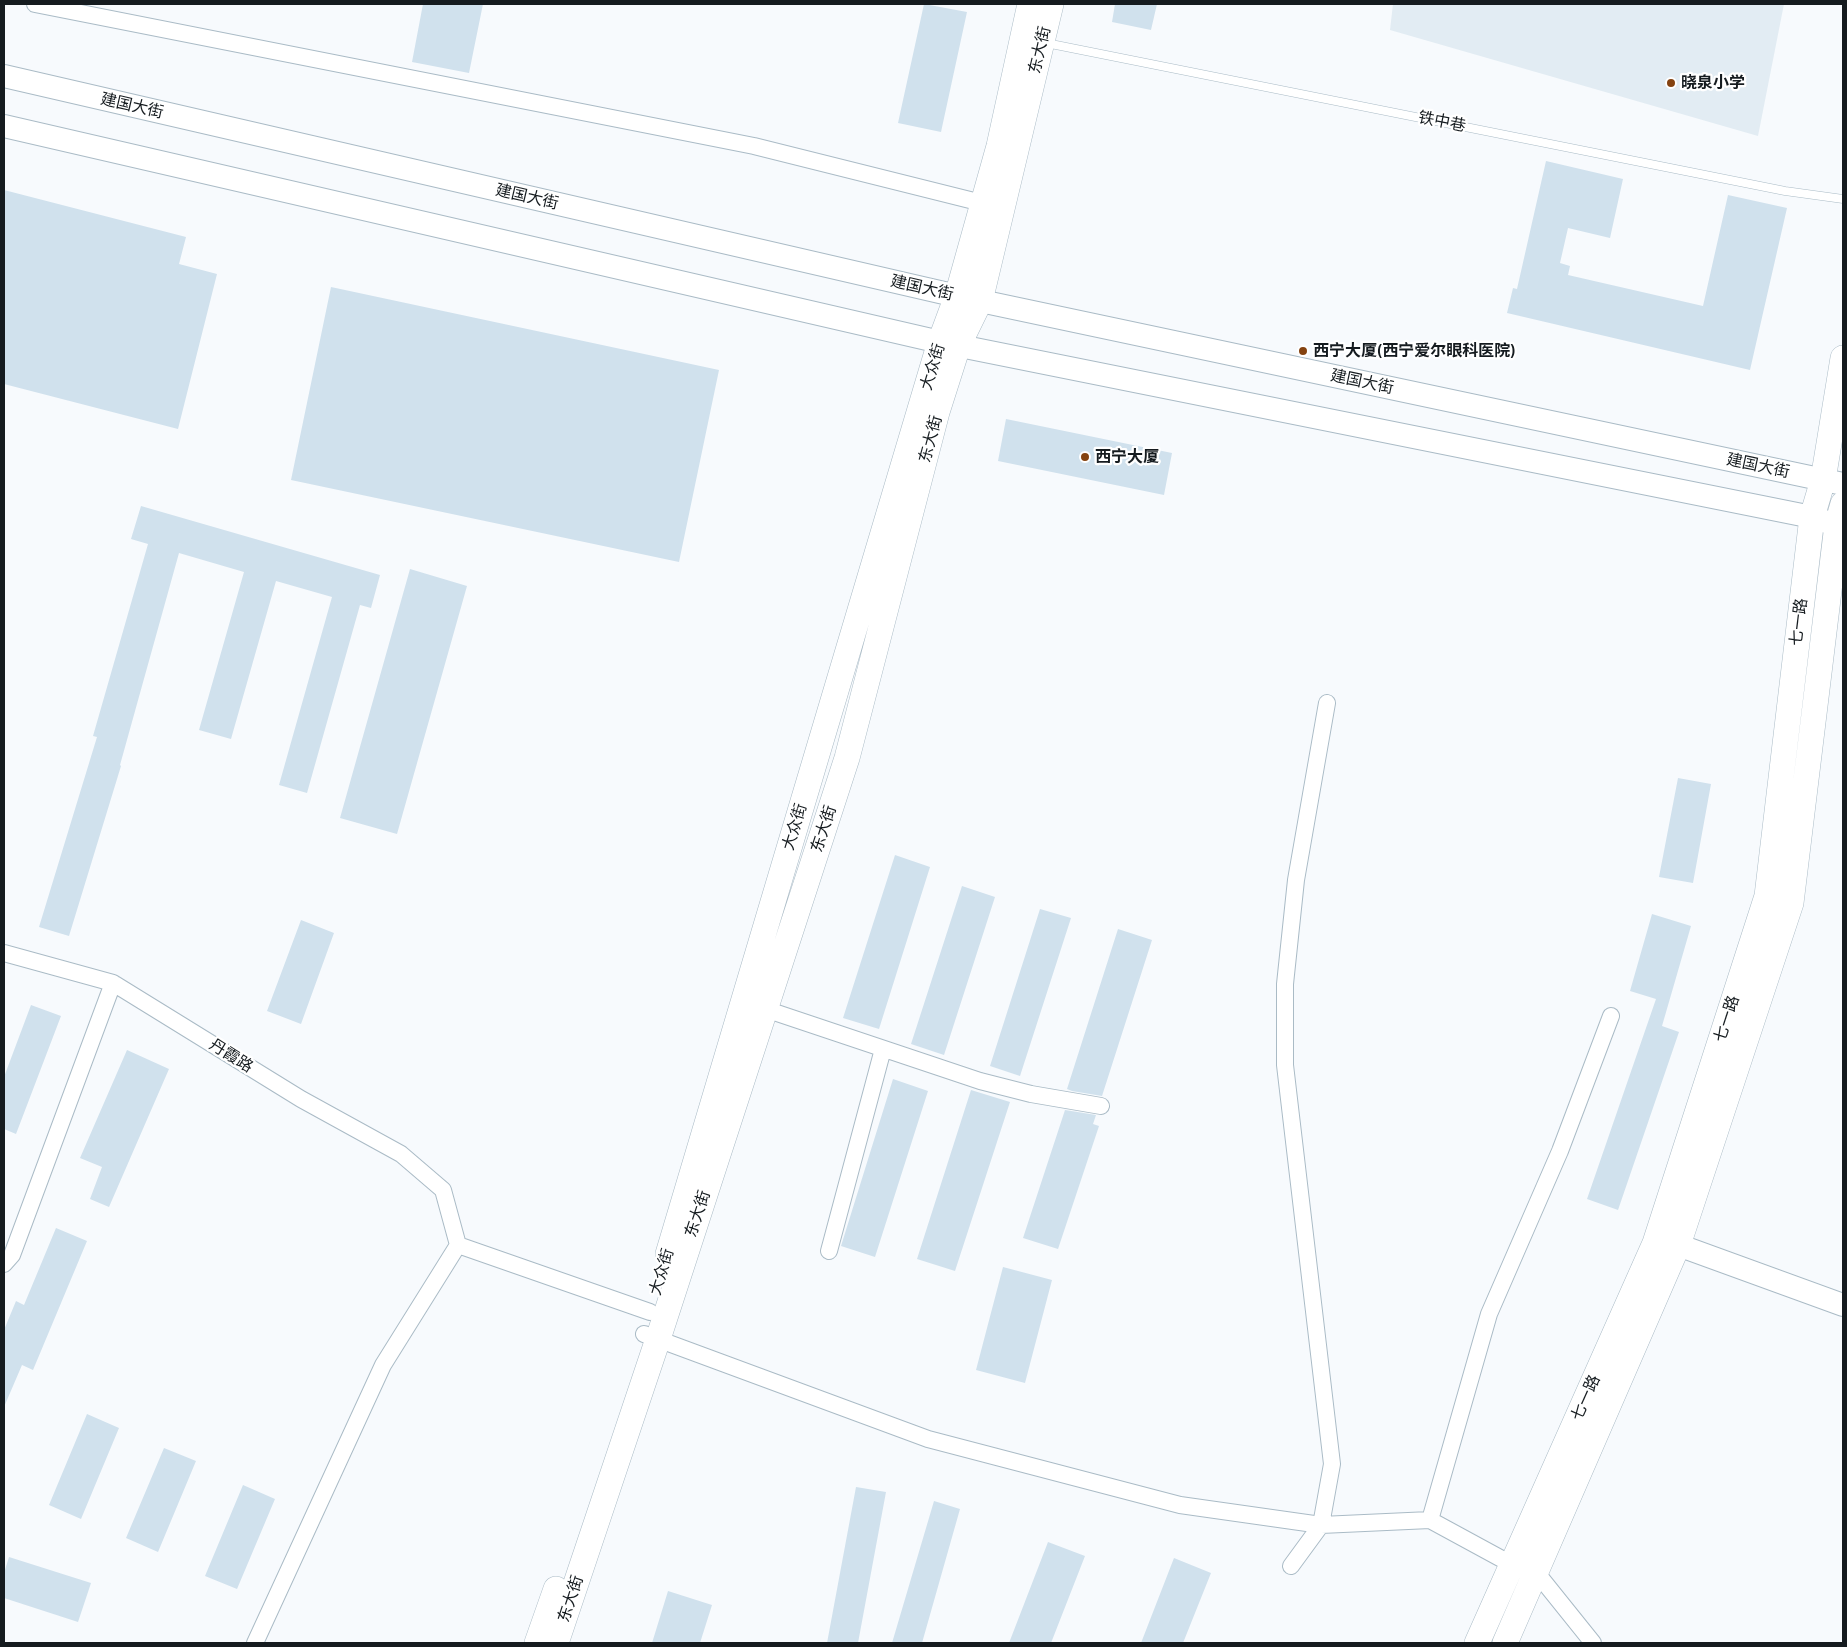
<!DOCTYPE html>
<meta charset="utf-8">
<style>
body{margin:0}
#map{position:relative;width:1847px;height:1647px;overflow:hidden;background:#f7fafd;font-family:Cabin,sans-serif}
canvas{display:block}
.frame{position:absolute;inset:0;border:5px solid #151b1f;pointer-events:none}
</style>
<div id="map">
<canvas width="1847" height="1647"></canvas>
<div class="frame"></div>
</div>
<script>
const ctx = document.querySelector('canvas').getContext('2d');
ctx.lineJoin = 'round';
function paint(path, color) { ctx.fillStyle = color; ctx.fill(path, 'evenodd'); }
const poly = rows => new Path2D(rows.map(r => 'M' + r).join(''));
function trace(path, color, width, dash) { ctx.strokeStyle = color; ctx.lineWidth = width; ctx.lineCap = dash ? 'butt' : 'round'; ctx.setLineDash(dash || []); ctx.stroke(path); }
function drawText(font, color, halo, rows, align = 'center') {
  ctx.font = font + ' Cabin,"Noto Sans SC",sans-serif'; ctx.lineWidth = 4.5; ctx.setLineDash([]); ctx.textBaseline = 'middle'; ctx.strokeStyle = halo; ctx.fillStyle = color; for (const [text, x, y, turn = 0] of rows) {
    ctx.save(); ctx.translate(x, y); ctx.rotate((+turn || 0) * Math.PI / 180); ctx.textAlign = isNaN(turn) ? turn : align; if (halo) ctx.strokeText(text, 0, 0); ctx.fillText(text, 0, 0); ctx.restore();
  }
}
paint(poly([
 [1393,4,1784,4,1758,136,1390,30]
]), '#e2ecf3');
paint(poly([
 [423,4,483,4,469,73,412,62],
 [924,4,967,12,941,132,898,123],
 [1115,4,1157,4,1151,30,1112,22],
 [1546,161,1623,179,1610,238,1568,228,1560,263,1570,266,1568,275,1703,306,1728,195,1787,208,1750,370,1507,313,1513,288,1517,289],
 [4,190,186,237,179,264,217,274,178,429,4,384],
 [331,287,719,370,679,562,291,480],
 [1006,419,1172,453,1164,495,998,461],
 [141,506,380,575,371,608,360,605,307,793,279,785,332,597,276,581,231,739,199,730,244,572,179,553,120,765,121,766,69,936,39,927,97,737,93,736,148,544,131,539],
 [410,569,467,586,397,834,340,818],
 [1678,778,1711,784,1693,883,1659,877],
 [895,855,930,867,879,1029,843,1018],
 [962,886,995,897,944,1055,911,1044],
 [1040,909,1071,918,1020,1076,990,1066],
 [1652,914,1691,926,1662,1026,1679,1032,1618,1210,1587,1199,1656,999,1630,991],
 [301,920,334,933,301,1024,267,1011],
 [1118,929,1152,940,1102,1096,1072,1091,1067,1089],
 [31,1005,61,1016,16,1134,4,1129,4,1077],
 [127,1050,169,1069,109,1207,90,1199,102,1167,80,1158],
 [893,1079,928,1091,875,1257,841,1246],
 [971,1090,1010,1102,955,1271,917,1259],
 [1065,1110,1096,1115,1093,1124,1099,1126,1058,1249,1023,1238],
 [56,1228,87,1241,33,1370,22,1365,4,1407,4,1330,16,1301,24,1305],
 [1003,1267,1052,1280,1025,1383,976,1370],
 [87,1414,119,1428,81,1519,49,1505],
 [164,1448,196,1461,158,1552,126,1538],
 [243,1485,275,1499,237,1589,205,1576],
 [856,1487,886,1492,858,1643,827,1643],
 [934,1501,960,1509,922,1643,892,1643],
 [1048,1542,1085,1556,1051,1643,1009,1643],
 [9,1557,91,1583,78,1622,4,1598,4,1573],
 [1174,1558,1211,1573,1183,1643,1141,1643],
 [668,1591,712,1605,700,1643,652,1643]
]), '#d0e1ed');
const lane = poly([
 [1046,43,1785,191,1843,199]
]);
const street = poly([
 [35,4,754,146,982,203],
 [4,953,113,983,301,1099,401,1154,443,1190,458,1245,383,1365,255,1643],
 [765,1009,980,1081,1031,1094,1101,1106],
 [458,1245,650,1312],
 [829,1251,883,1049],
 [4,1264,12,1255,113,983],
 [644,1334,928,1439,1180,1505,1321,1525,1430,1520,1511,1564,1536,1572,1593,1643],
 [1430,1520,1489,1314,1560,1151,1611,1016],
 [1291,1566,1321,1525,1332,1464,1285,1065,1285,984,1296,880,1327,703]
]);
const secondary = poly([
 [4,76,957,296,1843,484],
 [4,126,940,342,1812,517,1830,523],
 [1678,1245,1843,1305]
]);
const primary = poly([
 [668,1254,940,342,957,296,999,146,1030,4],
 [537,1643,556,1589],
 [556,1643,658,1339,847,758,937,412,958,346,980,301,1051,4],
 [1477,1643,1655,1243,1767,896,1812,517,1823,480,1843,358],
 [1505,1643,1678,1245,1791,903,1837,525,1843,504]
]);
trace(lane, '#aabbc6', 9);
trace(street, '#aabbc6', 18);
trace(secondary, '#aabbc6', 24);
trace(primary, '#aabbc6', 26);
trace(lane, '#fff', 8);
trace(street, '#fff', 16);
trace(secondary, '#fff', 22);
trace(primary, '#fff', 25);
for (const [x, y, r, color] of [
 [1671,83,5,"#844210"],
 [1303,351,5,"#844210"],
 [1085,457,5,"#844210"]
]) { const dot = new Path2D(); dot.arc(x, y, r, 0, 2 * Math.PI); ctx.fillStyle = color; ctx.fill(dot); trace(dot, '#fff', 2); }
drawText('16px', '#151b1f', '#fff', [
 ["东大街",1040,50,-77],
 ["建国大街",132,106,13],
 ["铁中巷",1442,122,11],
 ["建国大街",527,197,13],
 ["建国大街",922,288,13],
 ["大众街",933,367,-73],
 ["建国大街",1362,382,12],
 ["东大街",931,439,-75],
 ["建国大街",1758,466,12],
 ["七一路",1799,622,-83],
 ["大众街",795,827,-73],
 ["东大街",824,829,-72],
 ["七一路",1727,1019,-72],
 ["丹霞路",231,1056,32],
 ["东大街",698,1214,-72],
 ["大众街",662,1272,-73],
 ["七一路",1586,1398,-66],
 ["东大街",571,1599,-72]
]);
drawText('bold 16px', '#151b1f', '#fff', [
 ["晓泉小学",1681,83],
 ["西宁大厦(西宁爱尔眼科医院)",1313,351],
 ["西宁大厦",1095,457]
], 'left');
</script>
